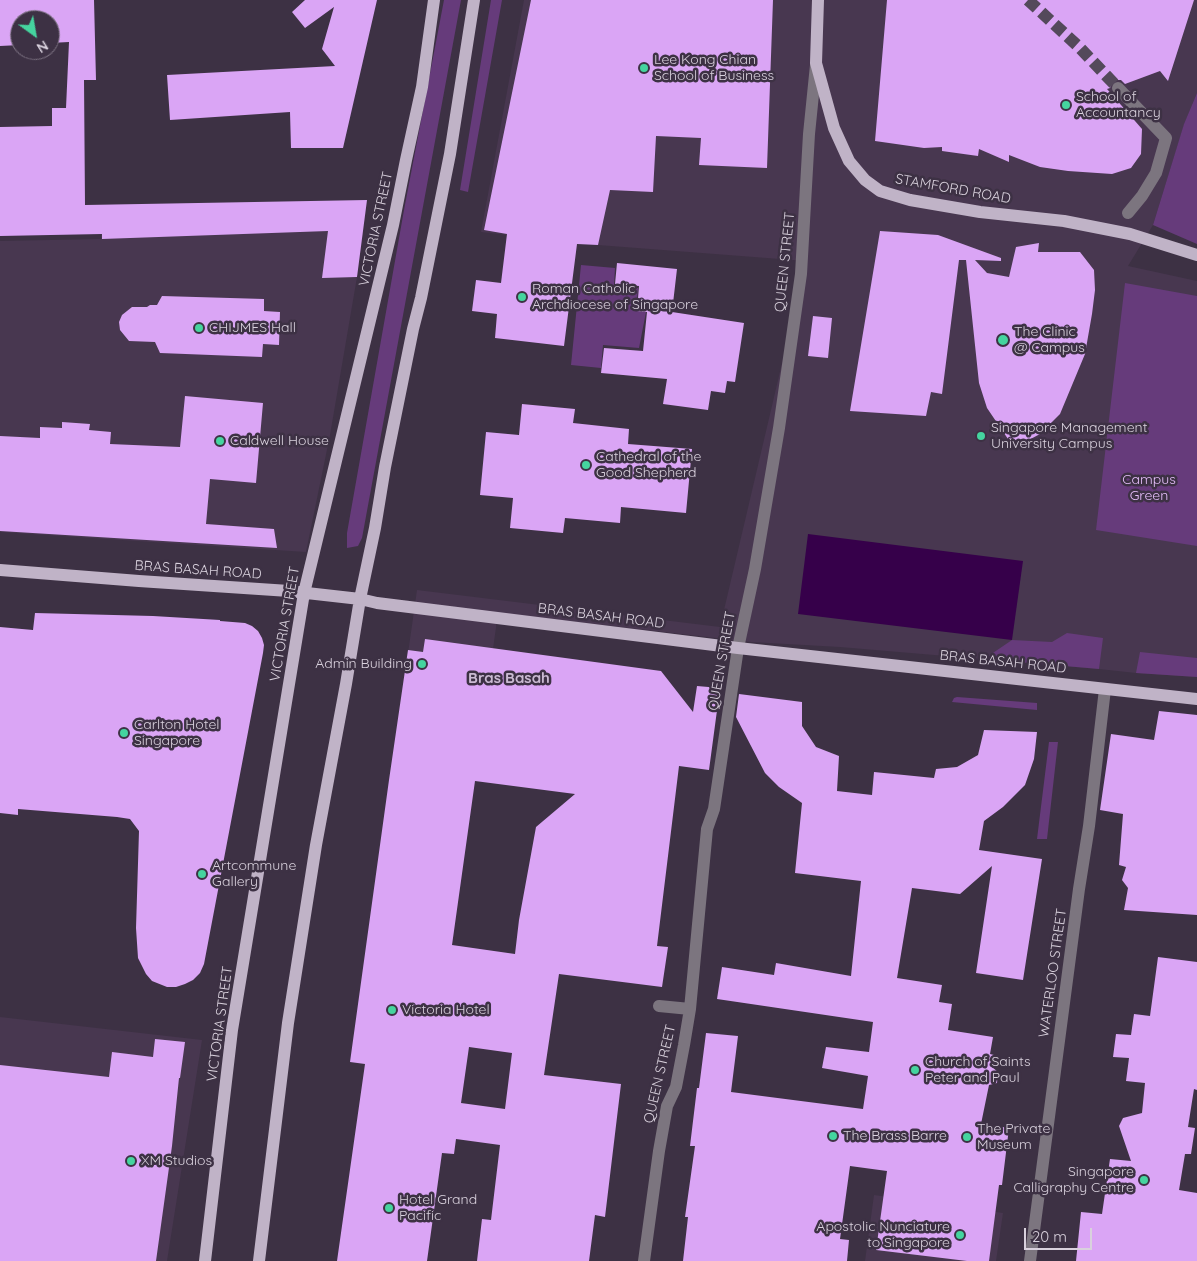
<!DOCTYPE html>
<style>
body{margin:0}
#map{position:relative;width:1197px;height:1261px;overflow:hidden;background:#3d3144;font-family:Quicksand,sans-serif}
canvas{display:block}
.north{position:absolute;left:10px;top:10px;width:50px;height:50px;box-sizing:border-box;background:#3d3144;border:1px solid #7b7181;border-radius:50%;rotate:148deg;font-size:14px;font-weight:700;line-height:20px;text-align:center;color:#d9d1dd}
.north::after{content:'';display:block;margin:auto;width:18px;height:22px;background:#45d49f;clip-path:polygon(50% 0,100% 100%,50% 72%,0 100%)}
.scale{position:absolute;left:1024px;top:1228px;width:68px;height:22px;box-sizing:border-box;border:2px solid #d9d1dd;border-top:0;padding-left:6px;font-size:15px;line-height:18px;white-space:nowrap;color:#d9d1dd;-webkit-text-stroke:4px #3d3144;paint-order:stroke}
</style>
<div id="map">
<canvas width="1197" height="1261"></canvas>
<div class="north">N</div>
<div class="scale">20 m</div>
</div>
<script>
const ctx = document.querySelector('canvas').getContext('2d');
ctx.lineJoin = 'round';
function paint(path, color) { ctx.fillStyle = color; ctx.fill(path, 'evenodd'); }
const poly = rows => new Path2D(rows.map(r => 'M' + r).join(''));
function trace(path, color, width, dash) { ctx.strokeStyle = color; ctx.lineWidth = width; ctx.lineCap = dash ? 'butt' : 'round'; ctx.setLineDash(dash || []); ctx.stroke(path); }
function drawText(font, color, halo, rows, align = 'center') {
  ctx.font = font + ' Quicksand,sans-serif'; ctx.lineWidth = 5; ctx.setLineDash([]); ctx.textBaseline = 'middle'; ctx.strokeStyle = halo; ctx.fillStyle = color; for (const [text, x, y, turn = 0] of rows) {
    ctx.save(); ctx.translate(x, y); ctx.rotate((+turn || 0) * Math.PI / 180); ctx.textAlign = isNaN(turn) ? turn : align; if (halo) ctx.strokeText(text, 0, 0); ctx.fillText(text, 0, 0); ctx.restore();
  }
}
paint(poly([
 [524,0,1197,0,1197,93,1184,125,1153,225,1128,266,1197,281,1197,677,1136,673,1099,669,840,647,751,642,498,613,452,945,361,984,417,590,720,627,806,261,598,245,481,232],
 [367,201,357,277,330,435,306,552,0,532,0,241,101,239,102,205],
 [0,1017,202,1040,167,1261,0,1261],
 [874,1195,1003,1213,996,1261,865,1261]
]), '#483750');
paint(poly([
 [444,0,461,0,362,538,358,546,347,548,347,533,404,210],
 [491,0,502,0,468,192,460,190],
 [1197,93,1197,244,1153,225,1184,124],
 [581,265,615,268,614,285,638,288,636,311,646,312,639,348,603,345,601,368,571,365],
 [1125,283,1197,296,1197,546,1096,530],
 [1067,633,1103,638,1099,669,984,659,1012,640,1052,642],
 [1140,652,1197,658,1197,677,1136,673],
 [957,697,1037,703,1037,710,952,702,954,698],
 [1049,742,1058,742,1047,839,1037,839]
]), '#663b7b');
paint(poly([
 [808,534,1023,561,1012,640,798,614]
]), '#36004a');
paint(poly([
 [0,0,94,0,96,80,84,80,85,205,367,200,357,277,322,278,328,231,102,239,102,234,0,236,0,127,52,126,52,108,66,108,69,42,50,43,50,20,20,20,20,45,0,46],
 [305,0,377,0,343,148,291,148,290,112,170,120,167,75,335,66,322,49,334,7,305,28,292,12],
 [531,0,773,0,767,168,699,165,701,138,656,136,653,192,610,190,598,245,577,244,564,346,495,338,497,314,472,311,476,280,501,283,507,234,484,230],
 [887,0,1194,0,1168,81,1160,71,1125,84,1121,80,1116,80,1112,83,1110,88,1107,89,1142,129,1141,154,1131,168,1112,174,1068,171,1040,167,1009,155,1009,162,979,149,978,156,942,151,942,147,924,148,875,141],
 [880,231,938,235,1001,258,1001,261,975,260,987,273,1009,277,1016,247,1039,243,1038,252,1080,252,1094,270,1095,290,1092,314,1085,354,1060,414,1040,434,1025,442,1008,439,987,408,979,383,966,260,959,260,942,394,931,392,926,416,850,411],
 [617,263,677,269,672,312,744,323,735,382,727,381,725,393,711,391,708,410,663,404,667,379,601,373,604,348,643,351,647,312,637,311,639,286,615,284],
 [162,296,264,299,264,311,280,312,279,345,263,344,262,357,160,353,155,342,129,341,120,330,119,322,122,315,132,307,147,307,150,305,157,305],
 [813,316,832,318,828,358,808,356],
 [185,396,263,403,256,483,210,479,206,524,274,529,277,548,0,531,0,436,40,438,40,427,62,428,62,422,90,424,89,430,111,432,110,444,180,447],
 [522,404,575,409,573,423,629,429,628,444,692,449,686,513,621,507,620,523,565,518,563,533,510,528,513,498,480,495,486,432,519,435],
 [35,613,153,616,220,620,220,621,245,623,252,626,258,631,262,638,264,645,263,653,204,964,200,973,193,980,185,984,176,987,167,987,152,981,146,974,138,958,136,928,139,831,130,819,117,817,18,809,18,815,0,813,0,627,33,630],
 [425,639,661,671,693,712,697,686,720,688,709,770,679,766,657,946,668,947,662,987,559,974,544,1075,621,1084,605,1217,595,1215,589,1261,477,1261,482,1219,491,1220,500,1145,456,1139,454,1154,442,1153,427,1261,337,1261,365,1064,350,1062,389,780,408,650,423,652],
 [475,781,575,794,536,827,519,920,515,954,452,945],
 [469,1047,512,1053,505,1109,461,1103],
 [739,694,802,702,802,726,816,747,839,756,837,791,872,795,874,772,934,778,936,769,957,767,978,755,984,730,1037,732,1034,759,1025,785,1003,807,984,821,979,850,1042,859,1023,980,976,973,992,866,960,894,912,888,897,978,942,985,939,1002,952,1004,948,1030,993,1037,990,1054,994,1055,992,1067,998,1072,997,1083,989,1085,981,1124,1009,1128,1002,1185,999,1185,989,1261,967,1261,876,1250,887,1171,850,1166,840,1239,849,1240,847,1261,683,1261,688,1217,685,1217,695,1146,690,1146,697,1088,699,1088,706,1033,738,1036,731,1092,863,1109,868,1076,822,1068,826,1047,869,1052,873,1022,717,999,722,967,774,975,776,963,851,976,861,881,795,873,802,803,779,787,765,773,736,717],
 [1159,711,1197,715,1197,915,1124,910,1128,888,1122,880,1126,867,1119,865,1123,814,1100,810,1111,734,1154,740],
 [1158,957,1197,962,1197,1090,1194,1089,1188,1127,1195,1128,1191,1154,1185,1154,1179,1190,1197,1193,1197,1261,1076,1261,1081,1212,1102,1214,1110,1159,1131,1161,1119,1126,1123,1118,1142,1113,1145,1083,1126,1081,1129,1058,1113,1057,1116,1034,1131,1035,1134,1014,1150,1016],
 [155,1039,185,1042,180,1078,179,1078,172,1146,156,1261,0,1261,0,1065,109,1077,112,1052,153,1057]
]), '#daa5f5');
trace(poly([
 [1028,0,1079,47,1118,88]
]), '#54495b', 12, [12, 6]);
trace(poly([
 [1118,88,1166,138,1156,173,1142,196,1128,213],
 [659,1006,690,1009],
 [644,1261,659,1151,667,1106,676,1087,684,1045,690,1009,707,829,714,809,738,648,755,569,779,428,801,274,809,134,816,65],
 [1030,1261,1079,889,1089,826,1105,689]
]), '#7c757f', 12);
trace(poly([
 [818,0,816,63,834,128,849,161,865,180,880,191,910,200,980,212,1064,221,1130,234,1197,255],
 [0,570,139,581,289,591,360,599,377,603,738,648,1197,699],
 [205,1261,232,1030,304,593,393,225,406,160,422,87,434,0],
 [259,1261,288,1023,316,845,346,684,360,599,375,528,385,467,413,329,421,298,450,154,474,0]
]), '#c0b3c7', 12);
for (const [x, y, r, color] of [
 [644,68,5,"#45d49f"],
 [1066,105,5,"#45d49f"],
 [522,297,5,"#45d49f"],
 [199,328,5,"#45d49f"],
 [1003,340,6,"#45d49f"],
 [981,436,5,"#45d49f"],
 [220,441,5,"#45d49f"],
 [586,465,5,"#45d49f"],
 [422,664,5,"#45d49f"],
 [124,733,5,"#45d49f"],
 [202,874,5,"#45d49f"],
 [392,1010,5,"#45d49f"],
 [915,1070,5,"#45d49f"],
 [833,1136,5,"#45d49f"],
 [967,1137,5,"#45d49f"],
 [131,1161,5,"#45d49f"],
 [1144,1180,5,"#45d49f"],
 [389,1208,5,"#45d49f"],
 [960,1235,5,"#45d49f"]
]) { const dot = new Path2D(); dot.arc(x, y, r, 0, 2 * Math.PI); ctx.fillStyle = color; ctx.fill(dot); trace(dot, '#3d3144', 2); }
drawText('14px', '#d9d1dd', '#3d3144', [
 ["Lee Kong Chian",654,60],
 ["School of Business",654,76],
 ["School of",1076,97],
 ["Accountancy",1076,113],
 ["Roman Catholic",532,289],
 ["Archdiocese of Singapore",532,305],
 ["CHIJMES Hall",209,328],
 ["The Clinic",1014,332],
 ["@ Campus",1014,348],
 ["Singapore Management",991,428],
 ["University Campus",991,444],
 ["Caldwell House",230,441],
 ["Cathedral of the",596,457],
 ["Good Shepherd",596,473],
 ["Admin Building",412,664,"right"],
 ["Carlton Hotel",134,725],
 ["Singapore",134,741],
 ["Artcommune",212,866],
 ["Gallery",212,882],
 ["Victoria Hotel",402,1010],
 ["Church of Saints",925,1062],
 ["Peter and Paul",925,1078],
 ["The Private",977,1129],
 ["Museum",977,1145],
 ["The Brass Barre",843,1136],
 ["XM Studios",141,1161],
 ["Singapore",1134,1172,"right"],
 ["Calligraphy Centre",1134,1188,"right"],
 ["Hotel Grand",399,1200],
 ["Pacific",399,1216],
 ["Apostolic Nunciature",950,1227,"right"],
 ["to Singapore",950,1243,"right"]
], 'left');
drawText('14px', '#d9d1dd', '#3d3144', [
 ["STAMFORD ROAD",953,189,10],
 ["VICTORIA STREET",376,229,-78],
 ["QUEEN STREET",785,262,-84],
 ["BRAS BASAH ROAD",198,570,4],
 ["BRAS BASAH ROAD",601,616,7],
 ["VICTORIA STREET",285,624,-80],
 ["QUEEN STREET",722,661,-80],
 ["BRAS BASAH ROAD",1003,662,6],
 ["WATERLOO STREET",1053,973,-82],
 ["VICTORIA STREET",220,1024,-82],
 ["QUEEN STREET",660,1074,-77]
]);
drawText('14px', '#e7bffc', '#3d3144', [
 ["Campus",1149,480],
 ["Green",1149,496]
]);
drawText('bold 15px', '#cabad2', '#3d3144', [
 ["Bras Basah",509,678]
]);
</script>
